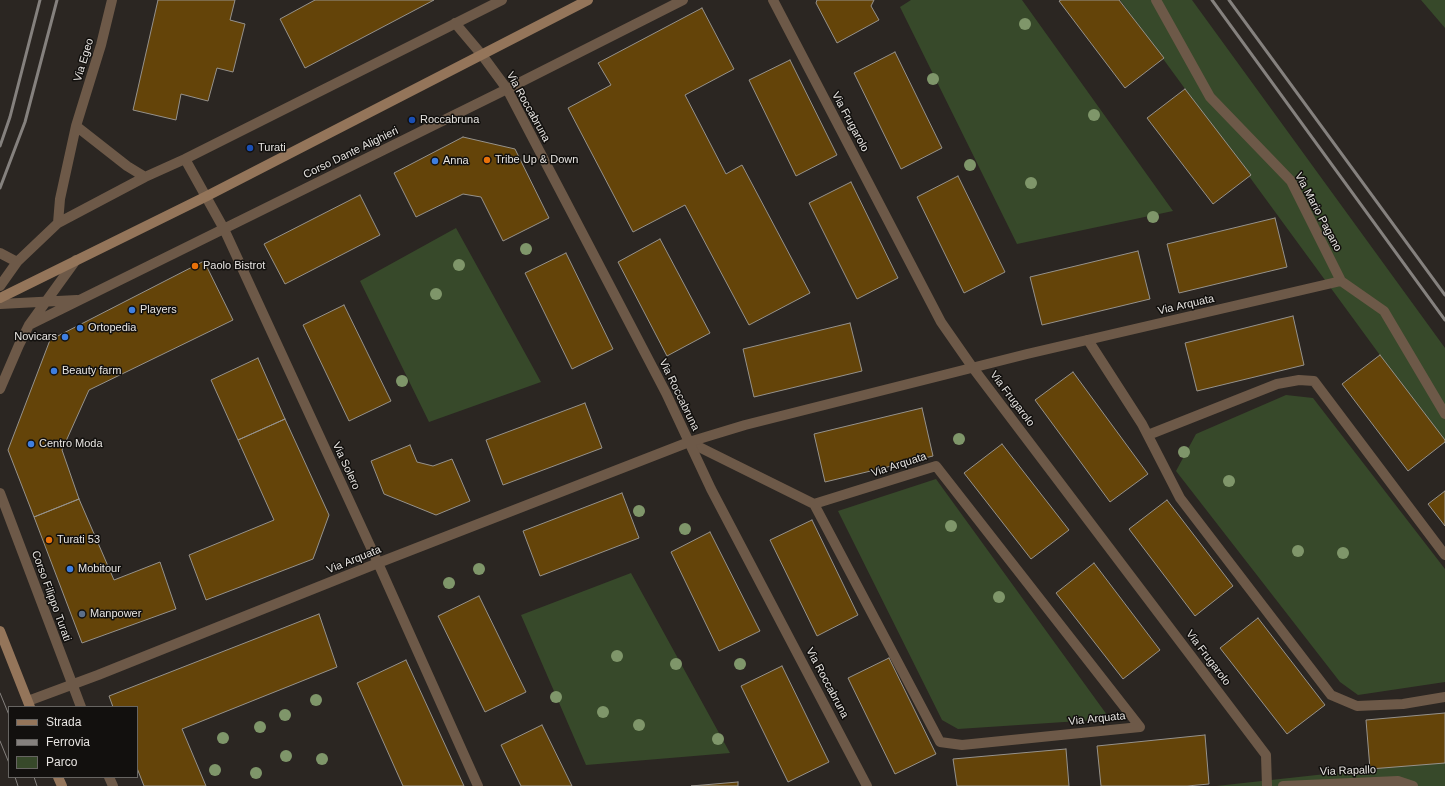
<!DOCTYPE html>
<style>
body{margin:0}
#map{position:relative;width:1445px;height:786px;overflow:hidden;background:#2b2622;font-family:Helvetica,sans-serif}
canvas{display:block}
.legend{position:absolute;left:8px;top:706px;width:130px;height:72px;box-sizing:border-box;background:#12100e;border:1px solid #676562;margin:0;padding:5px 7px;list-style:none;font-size:12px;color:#e7e4e1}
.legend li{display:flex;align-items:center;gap:8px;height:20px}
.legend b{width:20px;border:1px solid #676562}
</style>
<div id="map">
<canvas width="1445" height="786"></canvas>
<ul class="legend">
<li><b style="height:5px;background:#94755a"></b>Strada</li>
<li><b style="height:5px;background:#85817e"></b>Ferrovia</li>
<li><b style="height:11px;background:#37492a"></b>Parco</li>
</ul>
</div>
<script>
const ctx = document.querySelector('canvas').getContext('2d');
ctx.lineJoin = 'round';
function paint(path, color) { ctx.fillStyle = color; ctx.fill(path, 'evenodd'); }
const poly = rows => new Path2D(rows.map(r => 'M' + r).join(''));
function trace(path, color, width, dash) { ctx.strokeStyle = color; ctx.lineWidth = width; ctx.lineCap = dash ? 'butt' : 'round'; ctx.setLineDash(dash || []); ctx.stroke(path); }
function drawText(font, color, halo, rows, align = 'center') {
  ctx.font = font + ' Helvetica,sans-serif'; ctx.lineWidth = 3; ctx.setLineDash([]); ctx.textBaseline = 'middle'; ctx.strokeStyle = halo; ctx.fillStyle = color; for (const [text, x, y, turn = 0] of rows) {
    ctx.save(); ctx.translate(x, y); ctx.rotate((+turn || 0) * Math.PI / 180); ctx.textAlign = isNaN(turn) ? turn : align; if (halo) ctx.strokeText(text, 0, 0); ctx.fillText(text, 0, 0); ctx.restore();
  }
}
paint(poly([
 [911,0,1022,0,1173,211,1017,244,900,7],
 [1120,0,1192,0,1445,348,1445,444],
 [1421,0,1445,0,1445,28],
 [456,228,541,382,429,422,360,281],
 [1286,395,1313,398,1445,569,1445,682,1358,695,1340,682,1176,471,1196,434],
 [936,479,1110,719,958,729,942,720,838,511],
 [631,573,730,753,586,765,521,615],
 [1445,761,1445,786,1216,786]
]), '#37492a');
const building = poly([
 [158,0,235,0,230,20,245,24,233,72,217,68,208,101,181,94,176,120,133,110,158,0],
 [315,0,434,0,305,68,280,19,315,0],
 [817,0,874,0,871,6,879,20,837,43,816,3,817,0],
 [1061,0,1119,0,1164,58,1125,88,1059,1,1061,0],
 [702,8,734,69,685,95,726,174,742,165,810,293,749,325,685,205,633,232,568,108,611,85,598,63,702,8],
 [895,52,942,148,901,169,854,73,895,52],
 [790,60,837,155,796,176,749,80,790,60],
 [1185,89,1251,175,1213,204,1147,118,1185,89],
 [463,137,515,149,549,218,503,241,481,197,463,194,416,217,394,173,463,137],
 [958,176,1005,272,964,293,917,197,958,176],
 [851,182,898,278,857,299,809,203,851,182],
 [360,195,380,235,285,284,264,244,360,195],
 [1275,218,1287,267,1179,293,1167,244,1275,218],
 [660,239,710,333,667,356,618,262,660,239],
 [1138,251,1150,299,1042,325,1030,277,1138,251],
 [566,253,613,349,572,369,525,273,566,253],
 [204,261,233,320,89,390,62,450,79,499,34,517,8,450,50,340,204,261],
 [344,305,391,401,349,421,303,325,344,305],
 [1293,316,1304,365,1197,391,1185,343,1293,316],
 [850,323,862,371,754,397,743,349,850,323],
 [1380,355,1445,440,1445,442,1408,471,1342,384,1380,355],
 [258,358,285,419,238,440,211,380,258,358],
 [1073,372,1148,474,1110,502,1035,400,1073,372],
 [585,403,602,448,503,485,486,440,585,403],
 [922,408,933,456,825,482,814,434,922,408],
 [285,419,329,515,313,559,206,600,189,555,274,520,238,440,285,419],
 [1002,444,1069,530,1031,559,964,473,1002,444],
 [410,445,417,462,433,466,452,459,470,501,436,515,384,494,371,461,410,445],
 [1445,491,1445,526,1428,504,1445,491],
 [622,493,639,538,540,576,523,531,622,493],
 [79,499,114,580,160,562,176,609,82,643,34,517,79,499],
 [1167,500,1233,586,1195,616,1129,529,1167,500],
 [812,520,858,615,817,636,770,540,812,520],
 [710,532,760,631,719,651,671,552,710,532],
 [1094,563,1160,650,1123,679,1056,593,1094,563],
 [479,596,526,692,485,712,438,616,479,596],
 [319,614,337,667,182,729,206,786,144,786,137,768,137,707,113,707,109,696,319,614],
 [1258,618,1325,705,1287,734,1220,648,1258,618],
 [889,658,936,754,895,774,848,678,889,658],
 [406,660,464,786,403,786,357,683,406,660],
 [782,666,829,762,788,782,741,686,782,666],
 [1445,713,1445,763,1370,769,1366,720,1445,713],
 [542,725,572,786,521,786,501,745,542,725],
 [1205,735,1209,784,1187,786,1101,786,1097,746,1205,735],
 [1066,749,1069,786,957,786,953,759,1066,749],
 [738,782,738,786,691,786,738,782]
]);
paint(building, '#644409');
trace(building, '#96928c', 1);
trace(poly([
 [1088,340,1142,424,1180,498,1331,695,1357,706,1403,704,1445,697],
 [1148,435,1277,384,1299,380,1314,381,1445,555],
 [689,442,814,504,940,742,962,745,1140,727,936,466,814,504]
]), '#6d5948', 10);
trace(poly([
 [773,0,941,322,973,368,1266,755,1267,786],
 [1156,0,1210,97,1291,181,1341,281,1384,311,1445,414],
 [455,23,482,55,507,89,666,393,711,489,867,786],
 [76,126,127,166,145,177],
 [185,159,224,229,378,563,478,786],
 [58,223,60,199,76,126,101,45,112,0],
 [0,253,17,262],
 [0,286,17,262,58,223,145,177,185,159,502,0],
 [0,304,77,300],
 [29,325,507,89,683,0],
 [0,389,19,345,29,325,76,260],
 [0,493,81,707],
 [28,701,98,675,378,563,689,442,745,425,1027,354,1341,281],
 [109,777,113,786],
 [1283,786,1398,781,1413,786]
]), '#6d5948', 10);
trace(poly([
 [0,298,207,196,588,0],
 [0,631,30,707],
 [58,777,62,786]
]), '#94755a', 10);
trace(poly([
 [0,693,9,715],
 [0,741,9,763],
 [15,777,18,786],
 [34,777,37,786]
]), '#85817e', 1);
trace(poly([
 [1212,0,1445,320],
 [1229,0,1445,295],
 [0,146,10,117,40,0],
 [0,188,25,122,57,0]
]), '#85817e', 3);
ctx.fillStyle = '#7f966a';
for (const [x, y] of [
 [1025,24],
 [933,79],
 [1094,115],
 [970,165],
 [1031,183],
 [1153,217],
 [526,249],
 [459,265],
 [436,294],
 [402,381],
 [959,439],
 [1184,452],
 [1229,481],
 [639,511],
 [951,526],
 [685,529],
 [1298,551],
 [1343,553],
 [479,569],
 [449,583],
 [999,597],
 [617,656],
 [676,664],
 [740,664],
 [556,697],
 [316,700],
 [603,712],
 [285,715],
 [639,725],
 [260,727],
 [223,738],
 [718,739],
 [286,756],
 [322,759],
 [215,770],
 [256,773]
]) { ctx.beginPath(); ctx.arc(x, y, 6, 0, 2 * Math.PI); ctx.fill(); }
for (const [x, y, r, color] of [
 [412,120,4,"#1a4fb4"],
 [250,148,4,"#1a4fb4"],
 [487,160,4,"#e8710a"],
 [435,161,4,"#3f7fe0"],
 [195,266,4,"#e8710a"],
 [132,310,4,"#3f7fe0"],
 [80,328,4,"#3f7fe0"],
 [65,337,4,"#3f7fe0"],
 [54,371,4,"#3f7fe0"],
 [31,444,4,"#3f7fe0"],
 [49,540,4,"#e8710a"],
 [70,569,4,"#3f7fe0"],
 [82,614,4,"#5c6f8a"]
]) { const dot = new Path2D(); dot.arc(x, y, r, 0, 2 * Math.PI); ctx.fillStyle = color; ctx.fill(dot); trace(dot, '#12100e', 1.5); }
drawText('11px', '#e7e4e1', '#12100e', [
 ["Via Egeo",84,60,-73],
 ["Via Roccabruna",528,107,61],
 ["Via Frugarolo",850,122,62],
 ["Corso Dante Alighieri",351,153,-26],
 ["Via Mario Pagano",1318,212,62],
 ["Via Arquata",1186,305,-13],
 ["Via Roccabruna",679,395,64],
 ["Via Frugarolo",1012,399,53],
 ["Via Arquata",899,465,-18],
 ["Via Solero",346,466,65],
 ["Via Arquata",354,560,-22],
 ["Corso Filippo Turati",51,596,70],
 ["Via Frugarolo",1208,658,53],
 ["Via Roccabruna",827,683,62],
 ["Via Arquata",1097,719,-6],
 ["Via Rapallo",1348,771,-2]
]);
drawText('11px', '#e7e4e1', '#12100e', [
 ["Roccabruna",420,120],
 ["Turati",258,148],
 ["Tribe Up & Down",495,160],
 ["Anna",443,161],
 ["Paolo Bistrot",203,266],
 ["Players",140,310],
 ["Ortopedia",88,328],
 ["Novicars",57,337,"right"],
 ["Beauty farm",62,371],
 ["Centro Moda",39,444],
 ["Turati 53",57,540],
 ["Mobitour",78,569],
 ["Manpower",90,614]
], 'left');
</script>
